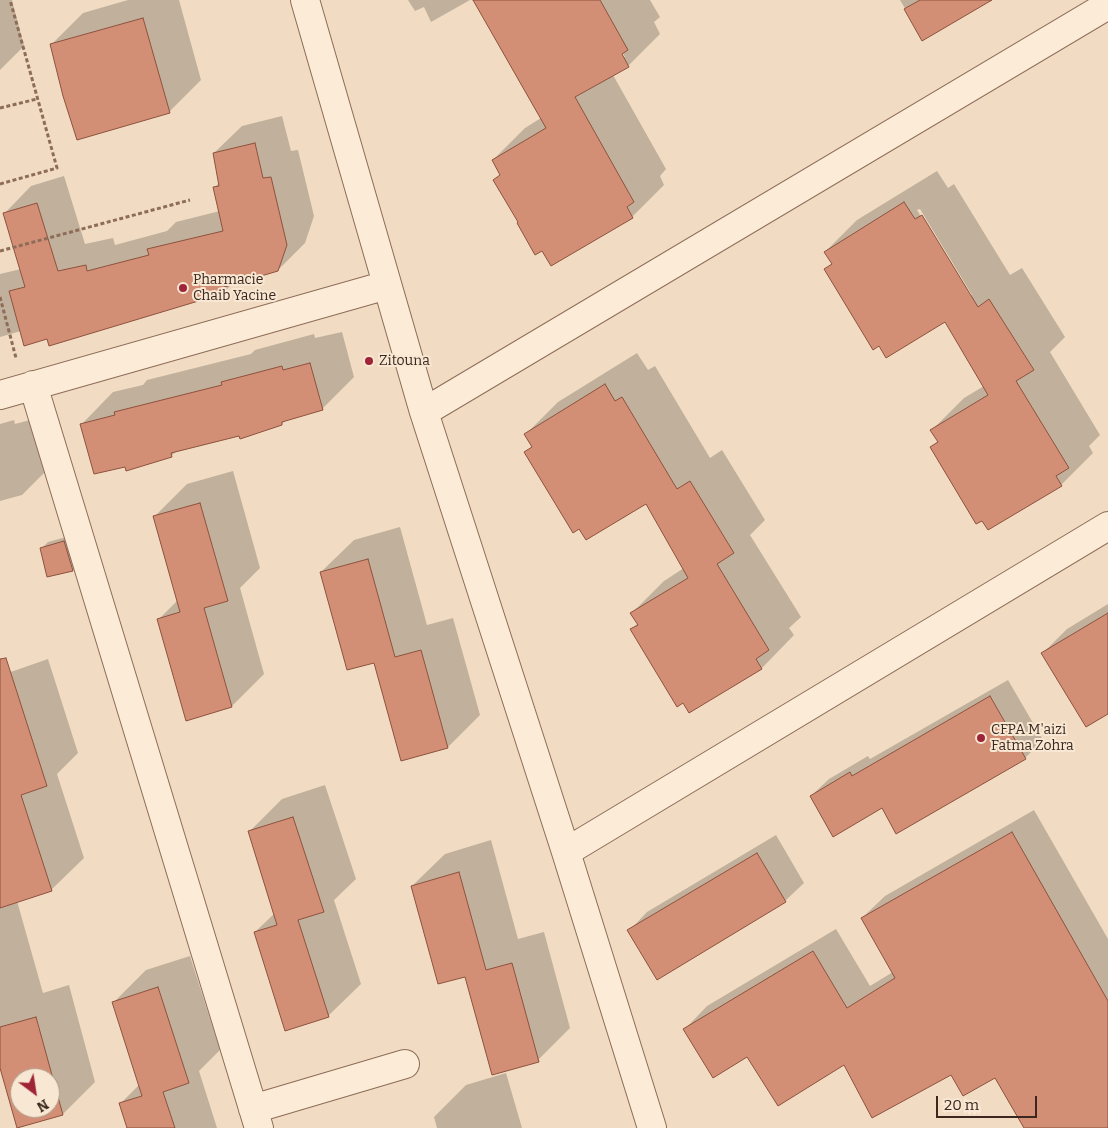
<!DOCTYPE html>
<style>
body{margin:0}
#map{position:relative;width:1108px;height:1128px;overflow:hidden;background:#f1dcc3;font-family:Bitter,serif}
canvas{display:block}
.north{position:absolute;left:10px;top:1068px;width:50px;height:50px;box-sizing:border-box;background:#f8e8d3;border:1px solid #ac9b8a;border-radius:50%;rotate:149deg;font-size:14px;font-weight:700;line-height:20px;text-align:center;color:#3b271d}
.north::after{content:'';display:block;margin:auto;width:18px;height:22px;background:#a02437;clip-path:polygon(50% 0,100% 100%,50% 72%,0 100%)}
.scale{position:absolute;left:936px;top:1096px;width:101px;height:22px;box-sizing:border-box;border:2px solid #3b271d;border-top:0;padding-left:6px;font-size:15px;line-height:18px;white-space:nowrap;color:#3b271d;-webkit-text-stroke:4px #f8e8d3;paint-order:stroke}
</style>
<div id="map">
<canvas width="1108" height="1128"></canvas>
<div class="north">N</div>
<div class="scale">20 m</div>
</div>
<script>
const ctx = document.querySelector('canvas').getContext('2d');
ctx.lineJoin = 'round';
function paint(path, color) { ctx.fillStyle = color; ctx.fill(path, 'evenodd'); }
const poly = rows => new Path2D(rows.map(r => 'M' + r).join(''));
function trace(path, color, width, dash) { ctx.strokeStyle = color; ctx.lineWidth = width; ctx.lineCap = dash ? 'butt' : 'round'; ctx.setLineDash(dash || []); ctx.stroke(path); }
function drawText(font, color, halo, rows, align = 'center') {
  ctx.font = font + ' Bitter,serif'; ctx.lineWidth = 4; ctx.setLineDash([]); ctx.textBaseline = 'middle'; ctx.strokeStyle = halo; ctx.fillStyle = color; for (const [text, x, y, turn = 0] of rows) {
    ctx.save(); ctx.translate(x, y); ctx.rotate((+turn || 0) * Math.PI / 180); ctx.textAlign = isNaN(turn) ? turn : align; if (halo) ctx.strokeText(text, 0, 0); ctx.fillText(text, 0, 0); ctx.restore();
  }
}
paint(poly([
 [0,0,12,0,24,46,0,70],
 [128,0,179,0,201,80,169,112,51,45,83,13],
 [408,0,470,0,431,22,424,7,415,11],
 [474,0,650,0,660,17,654,22,660,34,628,66,613,75,666,169,660,176,664,185,632,217,495,180,501,174,493,160,525,128,541,118],
 [620,48,625,57,622,57],
 [900,0,980,0,923,39],
 [282,116,291,151,298,150,314,216,305,243,278,270,233,283,224,292,48,337,21,331,0,337,0,274,21,269,4,214,31,186,64,176,85,244,113,238,115,245,167,231,176,222,220,211,215,187,220,182,214,153,242,126],
 [937,171,948,188,954,184,1010,275,1022,268,1065,337,1050,352,1100,435,1089,446,1093,453,1061,485,983,519,931,447,938,441,932,430,964,398,984,386,946,320,826,269,832,263,825,252,857,220],
 [920,209,972,295,969,295,917,210],
 [342,332,354,377,322,409,286,420,282,424,177,451,171,456,126,465,81,425,113,392,143,385,147,380,251,354,255,350,314,334,315,338],
 [637,353,648,370,655,366,710,458,722,450,765,520,750,535,801,617,789,628,794,635,762,668,689,711,632,629,638,623,632,613,664,581,684,568,646,503,526,452,532,446,526,434,558,402],
 [42,417,54,463,22,495,0,501,0,424,14,420,15,424],
 [233,471,260,568,240,588,264,674,232,706,159,619,178,600,155,516,187,484],
 [400,527,427,625,453,618,480,715,448,747,321,572,354,540],
 [70,536,79,564,73,570,42,548,48,542],
 [1108,604,1108,712,1043,653,1067,629],
 [48,659,78,753,57,774,84,858,51,890,17,901,43,993,69,985,95,1082,63,1114,18,1127,0,1064,0,678,5,674],
 [20,1078,50,1078,50,1108,20,1108],
 [1008,680,1043,740,1025,758,883,806,811,796,829,779,868,756,870,759],
 [325,785,356,879,334,900,361,984,328,1016,255,932,275,913,249,832,282,799],
 [1034,810,1108,939,1108,1128,1026,1128,996,1076,748,1055,685,1029,707,1006,836,929,870,986,893,972,862,918,885,896],
 [776,835,804,883,785,901,629,931,647,912],
 [491,840,518,939,544,932,570,1028,538,1060,465,975,412,886,445,854],
 [190,956,220,1050,199,1071,217,1128,128,1128,120,1104,140,1084,114,1002,146,970],
 [506,1073,522,1128,437,1128,434,1117,466,1085]
]), '#0003');
const building = poly([
 [473,0,600,0,628,50,622,54,629,67,575,97,634,202,627,207,633,218,551,266,542,251,535,255,517,223,518,222,493,180,500,175,492,160,546,128,473,0],
 [920,0,992,0,922,41,904,9,920,0],
 [143,18,170,113,77,140,63,96,50,44,143,18],
 [255,143,263,178,271,177,287,245,278,271,224,287,225,293,49,346,47,339,24,346,9,291,25,287,3,213,37,203,58,271,86,265,87,271,149,255,147,249,223,231,213,187,219,186,213,153,255,143],
 [904,202,915,219,922,215,978,307,989,299,1034,370,1016,381,1069,468,1056,476,1062,486,988,530,982,521,976,524,930,447,938,442,930,430,988,395,945,322,886,358,879,346,873,350,824,269,832,264,824,252,904,202],
 [310,363,323,410,282,422,282,425,240,439,239,436,171,453,172,457,126,471,125,467,94,474,80,424,115,415,114,412,222,385,221,382,282,366,283,370,310,363],
 [605,384,615,401,622,397,677,489,690,481,734,553,717,564,769,650,756,659,762,669,689,713,683,703,677,707,630,629,638,625,630,613,688,578,646,504,586,540,579,529,573,533,524,452,532,447,524,434,605,384],
 [200,503,228,601,204,608,232,707,186,721,157,619,180,612,153,516,200,503],
 [64,541,73,571,47,577,40,548,64,541],
 [368,559,395,657,421,650,448,748,401,761,374,663,347,670,320,572,368,559],
 [1108,613,1108,714,1086,727,1041,653,1108,613],
 [6,658,47,786,21,795,52,891,0,908,0,659,6,658],
 [990,696,1026,759,896,834,882,808,833,837,810,796,850,772,852,776,990,696],
 [293,817,324,912,298,920,329,1017,285,1031,254,932,277,925,248,831,293,817],
 [1012,832,1108,1001,1108,1128,1024,1128,995,1078,963,1096,951,1075,872,1118,844,1065,778,1106,747,1057,713,1078,683,1029,813,951,847,1008,895,978,861,918,1012,832],
 [757,853,786,902,657,980,627,930,757,853],
 [459,872,486,970,512,963,539,1062,492,1075,465,977,438,984,411,886,459,872],
 [158,987,189,1083,163,1092,175,1128,127,1128,119,1103,142,1096,112,1002,158,987],
 [36,1017,63,1115,17,1128,0,1068,0,1027,36,1017],
 [20,1078,50,1078,50,1108,20,1108,20,1078]
]);
paint(building, '#d28f76');
trace(building, '#8d513c', 1);
const minor = poly([
 [305,0,424,412,566,852,652,1128],
 [33,385,259,1128],
 [0,395,387,285],
 [424,412,1108,5],
 [566,852,1108,526],
 [253,1109,405,1064]
]);
trace(minor, '#8d6c58', 30);
trace(poly([
 [0,108,37,99],
 [0,184,57,168,10,0],
 [0,251,190,200],
 [0,297,16,358]
]), '#8d6c58', 3, [4, 2.5]);
trace(minor, '#fbebd7', 28);
for (const [x, y, r, color] of [
 [183,288,5,"#a02437"],
 [369,361,5,"#a02437"],
 [981,738,5,"#a02437"]
]) { const dot = new Path2D(); dot.arc(x, y, r, 0, 2 * Math.PI); ctx.fillStyle = color; ctx.fill(dot); trace(dot, '#f8e8d3', 2); }
drawText('14px', '#3b271d', '#f8e8d3', [
 ["Pharmacie",193,280],
 ["Chaib Yacine",193,296],
 ["Zitouna",379,361],
 ["CFPA M'aizi",991,730],
 ["Fatma Zohra",991,746]
], 'left');
</script>
